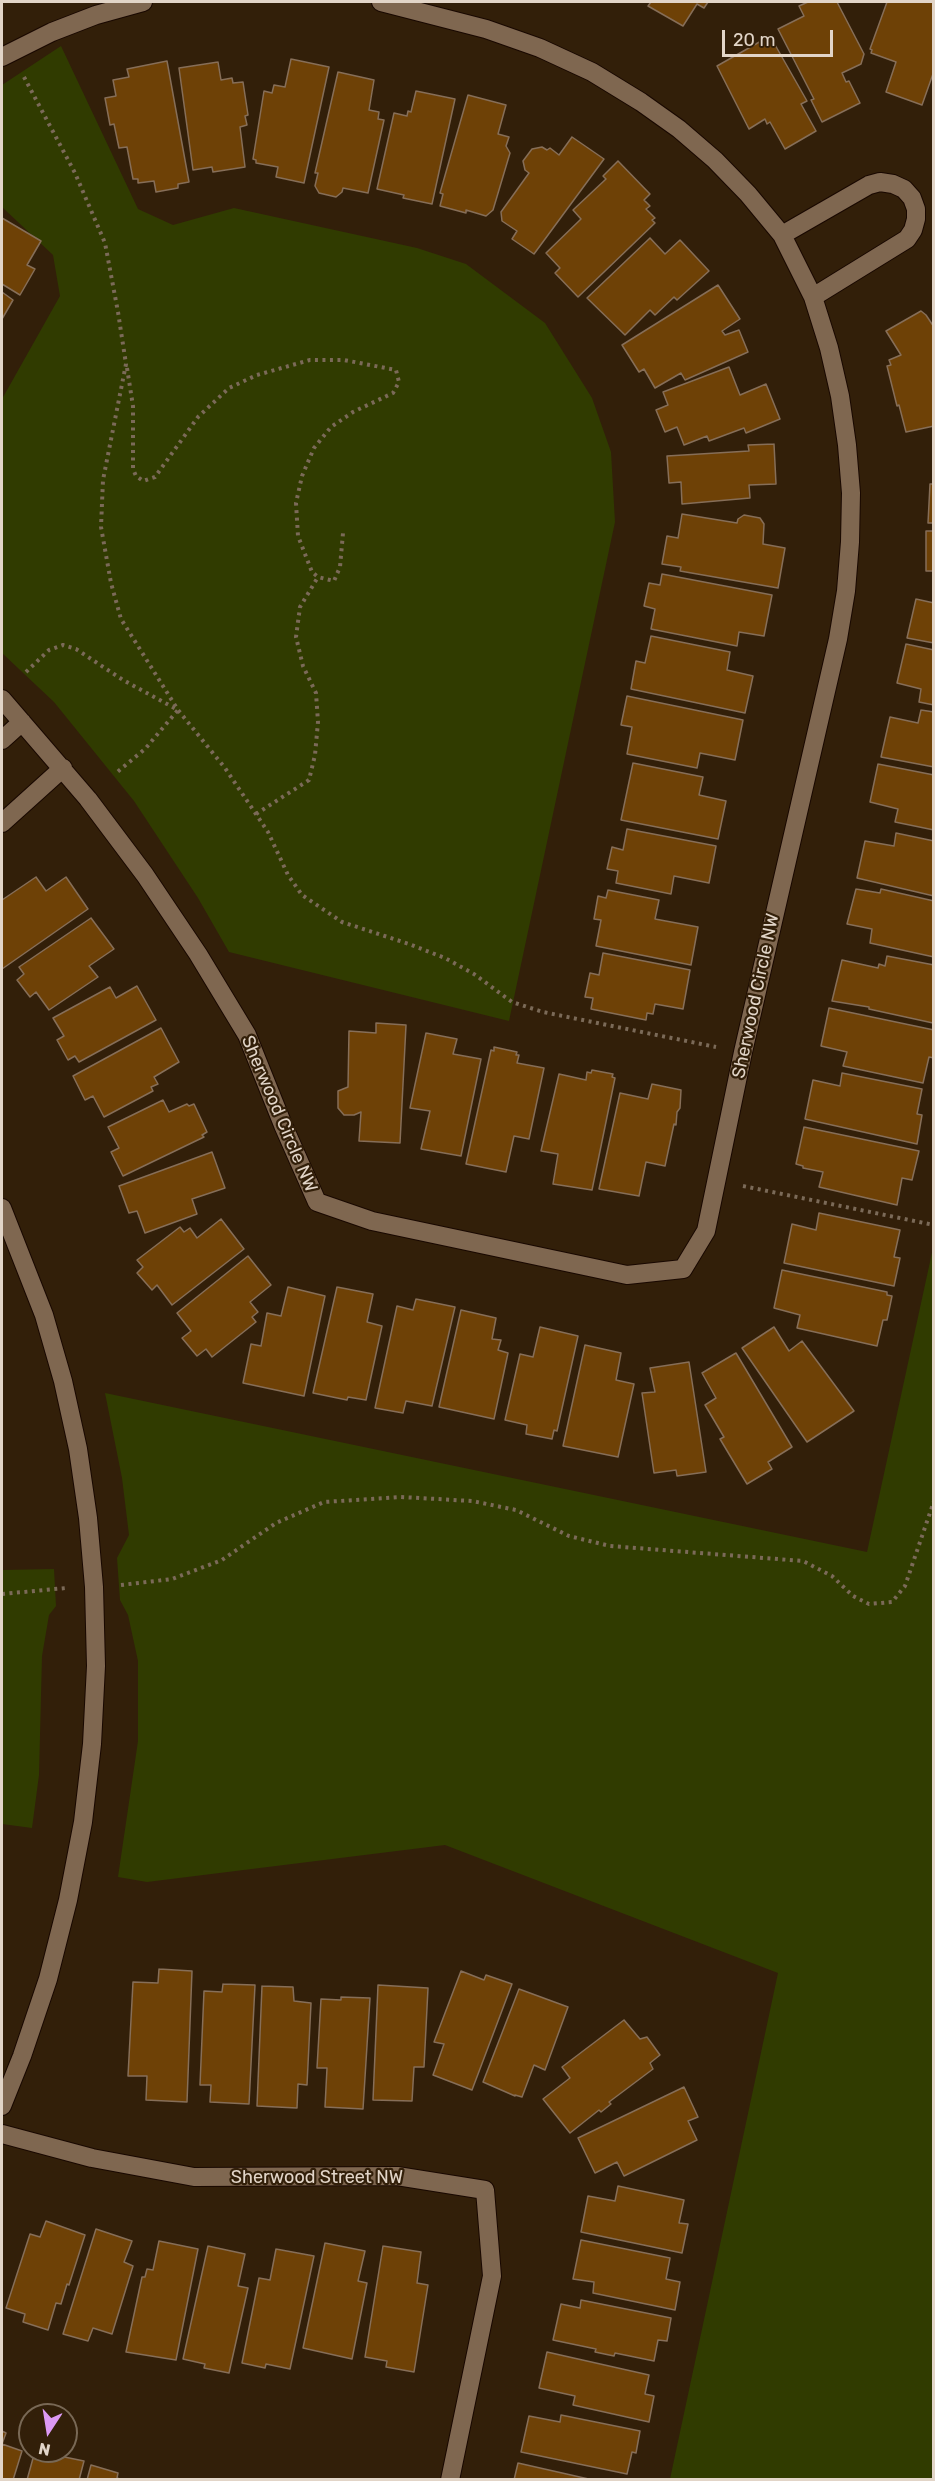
<!DOCTYPE html>
<style>
body{margin:0}
#map{position:relative;width:935px;height:2481px;overflow:hidden;background:#321f09;font-family:Rubik,sans-serif}
canvas{display:block}
.frame{position:absolute;inset:0;border:3px solid #e2d5c8;pointer-events:none}
.north{position:absolute;left:18px;top:2403px;width:60px;height:60px;box-sizing:border-box;background:#321f09;border:2px solid #786855;border-radius:50%;rotate:192deg;font-size:16px;font-weight:700;line-height:24px;text-align:center;color:#e2d5c8}
.north::after{content:'';display:block;margin:auto;width:21px;height:27px;background:#dc99f4;clip-path:polygon(50% 0,100% 100%,50% 72%,0 100%)}
.scale{position:absolute;left:722px;top:30px;width:111px;height:27px;box-sizing:border-box;border:3px solid #e2d5c8;border-top:0;padding-left:8px;font-size:18px;line-height:21px;white-space:nowrap;color:#e2d5c8;-webkit-text-stroke:4px #321f09;paint-order:stroke}
</style>
<div id="map">
<canvas width="935" height="2481"></canvas>
<div class="frame"></div>
<div class="north">N</div>
<div class="scale">20 m</div>
</div>
<script>
const ctx = document.querySelector('canvas').getContext('2d');
ctx.lineJoin = 'round';
function paint(path, color) { ctx.fillStyle = color; ctx.fill(path, 'evenodd'); }
const poly = rows => new Path2D(rows.map(r => 'M' + r).join(''));
function trace(path, color, width, dash) { ctx.strokeStyle = color; ctx.lineWidth = width; ctx.lineCap = dash ? 'butt' : 'round'; ctx.setLineDash(dash || []); ctx.stroke(path); }
function drawText(font, color, halo, rows, align = 'center') {
  ctx.font = font + ' Rubik,sans-serif'; ctx.lineWidth = 4.5; ctx.setLineDash([]); ctx.textBaseline = 'middle'; ctx.strokeStyle = halo; ctx.fillStyle = color; for (const [text, x, y, turn = 0] of rows) {
    ctx.save(); ctx.translate(x, y); ctx.rotate((+turn || 0) * Math.PI / 180); ctx.textAlign = isNaN(turn) ? turn : align; if (halo) ctx.strokeText(text, 0, 0); ctx.fillText(text, 0, 0); ctx.restore();
  }
}
paint(poly([
 [61,46,138,209,173,225,234,208,417,248,466,264,545,323,592,398,611,452,615,522,509,1021,229,952,198,898,134,801,54,702,2,653,2,399,60,296,53,255,2,207,2,85],
 [933,1248,933,2479,670,2479,778,1973,445,1845,147,1882,118,1877,138,1741,138,1661,128,1615,120,1600,117,1558,129,1535,122,1478,105,1393,867,1552],
 [54,1569,56,1606,49,1615,42,1656,39,1775,32,1828,2,1824,2,1570]
]), '#303b00');
const building = poly([
 [651,2,708,2,704,8,697,4,683,26,648,6,651,2],
 [808,2,837,2,864,54,861,64,842,73,846,82,849,81,860,103,822,122,811,100,814,99,778,29,804,16,799,6,808,2],
 [887,2,934,2,934,71,922,105,886,92,896,62,871,53,872,50,870,49,887,2],
 [770,36,807,101,801,104,816,131,785,149,770,122,767,124,765,119,749,129,717,66,770,36],
 [291,59,329,67,304,183,276,177,278,167,256,163,256,160,253,159,264,91,272,93,274,85,285,87,291,59],
 [167,61,189,182,178,184,178,188,156,192,154,181,138,183,138,179,133,179,127,147,119,148,114,124,110,125,105,98,116,96,113,80,129,77,127,69,167,61],
 [218,62,221,80,232,78,233,83,243,82,248,115,245,116,247,125,240,127,245,167,213,172,212,167,193,170,179,68,218,62],
 [338,72,374,80,369,110,379,112,378,119,384,120,368,193,343,188,342,192,336,197,319,193,315,186,318,173,315,173,338,72],
 [416,91,455,99,432,204,403,198,404,195,377,189,394,113,407,116,408,111,411,112,416,91],
 [468,95,506,105,498,134,509,137,506,146,510,153,493,210,486,216,466,210,466,213,440,206,443,194,440,193,468,95],
 [572,137,604,159,534,254,512,239,517,231,502,221,501,212,529,173,525,170,523,161,532,149,542,147,547,150,550,148,559,155,572,137],
 [618,161,650,194,644,200,650,206,646,209,655,218,652,220,655,223,578,297,555,273,560,268,546,253,581,219,573,210,606,179,603,176,618,161],
 [2,218,41,241,27,265,35,269,20,295,2,284,2,218],
 [650,238,665,254,680,240,709,271,677,300,674,297,655,315,650,310,625,335,587,298,650,238],
 [718,285,740,319,722,331,725,335,739,330,748,352,685,380,681,373,655,388,644,369,639,372,622,345,718,285],
 [2,292,13,300,2,319,2,292],
 [921,311,926,315,934,327,934,426,906,432,899,405,897,406,887,366,891,365,889,360,901,355,886,331,921,311],
 [729,367,740,395,766,384,780,419,746,433,744,428,709,441,707,436,684,445,677,427,665,432,656,410,668,405,663,392,729,367],
 [774,444,776,484,749,485,750,498,682,504,681,482,669,483,667,456,749,451,748,445,774,444],
 [930,484,934,484,934,523,928,523,930,484],
 [682,514,737,523,738,519,744,515,760,518,764,524,763,544,785,548,778,588,680,571,681,567,662,564,667,536,678,538,682,514],
 [926,531,934,531,934,571,926,571,926,531],
 [662,574,772,595,764,636,739,632,737,646,651,629,655,609,644,606,649,583,660,585,662,574],
 [916,599,934,603,934,643,907,638,916,599],
 [651,636,730,652,727,670,753,676,745,713,631,689,636,661,645,663,651,636],
 [906,644,934,650,934,705,919,702,921,689,897,683,906,644],
 [627,696,743,720,735,760,700,753,697,768,627,754,632,727,621,725,627,696],
 [921,710,934,712,934,767,881,757,890,717,918,723,921,710],
 [633,763,703,777,699,795,726,801,718,839,621,820,633,763],
 [878,764,934,775,934,830,895,822,898,809,870,802,878,764],
 [627,829,716,846,709,883,674,876,671,894,616,883,618,871,607,869,612,847,623,850,627,829],
 [896,833,934,841,934,896,857,878,865,841,894,846,896,833],
 [36,877,46,891,66,877,88,909,2,969,2,900,36,877],
 [856,889,880,893,881,889,934,901,934,957,870,943,872,929,847,924,856,889],
 [608,890,659,900,655,919,698,927,691,965,596,946,601,920,594,919,598,896,606,898,608,890],
 [91,918,114,949,89,966,98,977,49,1010,36,992,30,997,17,980,24,974,19,967,91,918],
 [603,953,690,970,683,1009,655,1004,653,1014,647,1013,646,1020,591,1009,593,998,585,997,590,973,599,975,603,953],
 [887,956,934,965,933,1023,869,1009,869,1007,832,1001,842,960,878,968,879,964,885,966,887,956],
 [137,986,156,1020,79,1062,75,1056,68,1060,57,1040,64,1036,53,1018,110,987,116,998,137,986],
 [829,1008,934,1030,934,1058,929,1057,923,1083,843,1066,847,1052,821,1046,829,1008],
 [376,1023,406,1025,400,1143,359,1141,361,1112,354,1115,344,1115,338,1108,338,1091,348,1087,349,1031,376,1033,376,1023],
 [161,1028,179,1062,154,1077,158,1084,151,1087,153,1091,104,1117,93,1096,85,1100,73,1076,161,1028],
 [426,1033,457,1039,453,1054,481,1059,461,1156,421,1149,430,1111,410,1108,426,1033],
 [494,1047,517,1052,516,1055,519,1055,517,1063,544,1068,529,1139,514,1136,506,1172,466,1164,491,1050,494,1051,494,1047],
 [592,1070,613,1074,612,1077,615,1078,592,1190,553,1184,558,1154,541,1151,559,1074,586,1080,587,1072,591,1073,592,1070],
 [842,1073,922,1089,917,1114,922,1115,917,1144,805,1119,813,1080,840,1086,842,1073],
 [652,1084,681,1090,680,1108,677,1112,676,1125,674,1124,665,1166,646,1162,639,1196,599,1189,620,1093,648,1099,652,1084],
 [163,1100,169,1112,187,1104,189,1106,194,1104,207,1132,202,1135,204,1137,123,1176,111,1152,119,1148,108,1127,163,1100],
 [804,1127,919,1151,912,1180,902,1178,897,1205,819,1187,823,1172,803,1168,803,1166,796,1164,804,1127],
 [212,1152,225,1188,192,1199,197,1214,145,1233,137,1211,129,1213,119,1186,212,1152],
 [819,1213,900,1230,894,1257,900,1258,894,1286,784,1263,792,1224,816,1230,819,1213],
 [221,1219,244,1249,172,1305,157,1285,152,1290,137,1273,143,1267,137,1260,180,1227,184,1232,190,1228,197,1238,221,1219],
 [248,1256,271,1285,250,1302,258,1312,252,1317,256,1322,212,1357,206,1349,197,1356,182,1338,191,1331,177,1313,248,1256],
 [782,1270,887,1292,887,1295,892,1296,887,1320,883,1320,877,1346,797,1328,800,1315,774,1308,782,1270],
 [288,1287,325,1296,304,1396,243,1383,251,1344,261,1346,267,1313,281,1316,288,1287],
 [337,1287,373,1294,367,1322,382,1326,366,1400,348,1397,347,1400,313,1393,337,1287],
 [416,1299,455,1307,432,1406,406,1401,403,1413,375,1408,397,1306,413,1310,416,1299],
 [461,1310,496,1318,492,1339,501,1340,498,1350,508,1353,494,1419,439,1407,461,1310],
 [540,1327,578,1336,557,1431,554,1430,552,1439,526,1434,527,1425,505,1420,520,1354,533,1357,540,1327],
 [774,1327,789,1351,802,1341,854,1411,807,1442,742,1348,774,1327],
 [585,1345,621,1353,616,1380,634,1384,618,1457,563,1446,585,1345],
 [736,1353,792,1447,768,1462,772,1469,747,1484,720,1439,724,1437,705,1405,716,1398,702,1373,736,1353],
 [689,1362,706,1472,677,1476,676,1470,654,1473,642,1393,655,1392,650,1368,689,1362],
 [159,1969,192,1971,187,2102,146,2100,147,2076,128,2076,133,1982,158,1983,159,1969],
 [461,1971,484,1980,486,1975,512,1984,472,2090,433,2075,444,2044,434,2042,461,1971],
 [223,1984,255,1985,249,2104,210,2102,211,2085,200,2085,204,1991,222,1992,223,1984],
 [378,1985,428,1988,424,2067,414,2067,412,2101,373,2100,378,1985],
 [262,1986,293,1987,294,2001,311,2003,307,2085,298,2084,297,2108,257,2106,262,1986],
 [519,1989,568,2007,545,2070,534,2065,522,2097,515,2095,515,2096,483,2082,519,1989],
 [341,1997,370,1998,363,2109,325,2107,327,2068,317,2068,321,1999,341,2000,341,1997],
 [624,2020,640,2039,647,2037,660,2055,650,2063,653,2069,609,2102,611,2104,601,2112,599,2110,570,2133,543,2099,570,2078,562,2067,624,2020],
 [684,2087,698,2117,688,2121,697,2140,624,2176,617,2162,595,2173,578,2138,684,2087],
 [618,2186,684,2200,679,2223,688,2224,682,2253,581,2232,588,2196,615,2201,618,2186],
 [46,2221,85,2235,69,2285,67,2284,61,2304,56,2303,48,2330,23,2322,25,2314,6,2308,30,2234,40,2237,46,2221],
 [96,2229,132,2241,124,2262,133,2266,112,2334,93,2328,88,2341,63,2334,96,2229],
 [581,2240,670,2258,666,2279,680,2282,675,2310,593,2293,594,2282,573,2279,581,2240],
 [159,2241,198,2249,176,2360,126,2352,142,2277,145,2277,147,2269,153,2270,159,2241],
 [325,2243,365,2251,358,2281,367,2283,352,2359,303,2348,325,2243],
 [208,2246,245,2254,238,2286,248,2288,229,2373,204,2368,205,2364,183,2359,208,2246],
 [383,2246,421,2252,417,2283,428,2285,414,2372,386,2367,387,2361,365,2357,383,2246],
 [276,2249,314,2256,290,2369,266,2364,265,2368,242,2363,259,2278,270,2280,276,2249],
 [581,2300,671,2318,667,2341,658,2340,654,2361,615,2353,614,2356,595,2352,596,2349,553,2340,561,2304,580,2308,581,2300],
 [547,2352,649,2375,645,2394,654,2396,649,2422,573,2405,575,2396,539,2388,547,2352],
 [561,2415,640,2431,636,2453,632,2452,627,2474,521,2452,529,2416,560,2422,561,2415],
 [2,2431,6,2433,2,2444,22,2451,13,2480,2,2480,2,2431],
 [35,2451,84,2461,79,2480,27,2480,35,2451],
 [518,2463,593,2480,514,2480,518,2463],
 [91,2465,118,2473,117,2478,122,2480,87,2480,91,2465]
]);
paint(building, '#6e4106');
trace(building, '#866e58', 1.5);
const minor = poly([
 [2,57,52,32,96,15,143,2],
 [782,235,869,185,880,182,893,184,904,189,912,198,916,209,916,219,913,230,907,239,813,297],
 [2,699,88,799,145,875,198,954,247,1035,283,1125,317,1202,372,1221,627,1275,683,1269,706,1231,743,1052,838,639,846,591,850,542,851,493,847,445,840,396,829,348,813,297,782,235,748,194,715,160,679,129,641,102,592,72,540,48,486,29,381,2],
 [2,740,22,722],
 [2,823,63,768],
 [2,2134,92,2158,194,2177,397,2176,485,2190,492,2276,450,2480]
]);
const tertiary = poly([
 [2,1208,44,1315,63,1381,78,1449,88,1518,94,1587,96,1666,92,1744,83,1822,68,1900,48,1979,22,2056,2,2106]
]);
trace(minor, '#190800', 20);
trace(tertiary, '#190800', 20);
trace(poly([
 [24,77,75,173,105,243,118,312,126,364,103,480,101,527,111,583,121,619,178,710,225,768,268,832,288,875,302,895,342,922,409,944,445,958,474,974,512,1002,543,1012,716,1047],
 [127,368,133,406,133,469,136,476,143,481,155,477,198,417,229,388,257,375,310,360,344,360,396,370,399,382,393,393,353,412,331,427,314,448,302,476,296,503,298,536,312,572,318,577,334,581,340,567,343,533],
 [26,672,49,650,63,645,76,649,123,680,178,710,145,749,116,773],
 [256,814,309,780,315,755,318,722,316,693,303,666,296,637,300,607,318,577],
 [743,1186,934,1225],
 [121,1585,172,1579,222,1560,276,1523,324,1502,401,1497,472,1501,516,1510,569,1536,610,1546,803,1561,832,1576,853,1596,869,1604,892,1602,905,1586,934,1501],
 [2,1594,66,1588]
]), '#7b6a58', 4, [3, 4.5]);
trace(minor, '#7f6750', 18);
trace(tertiary, '#7f6750', 18);
drawText('18px', '#e2d5c8', '#321f09', [
 ["Sherwood Circle NW",756,996,-78],
 ["Sherwood Circle NW",279,1114,67],
 ["Sherwood Street NW",317,2178]
]);
</script>
